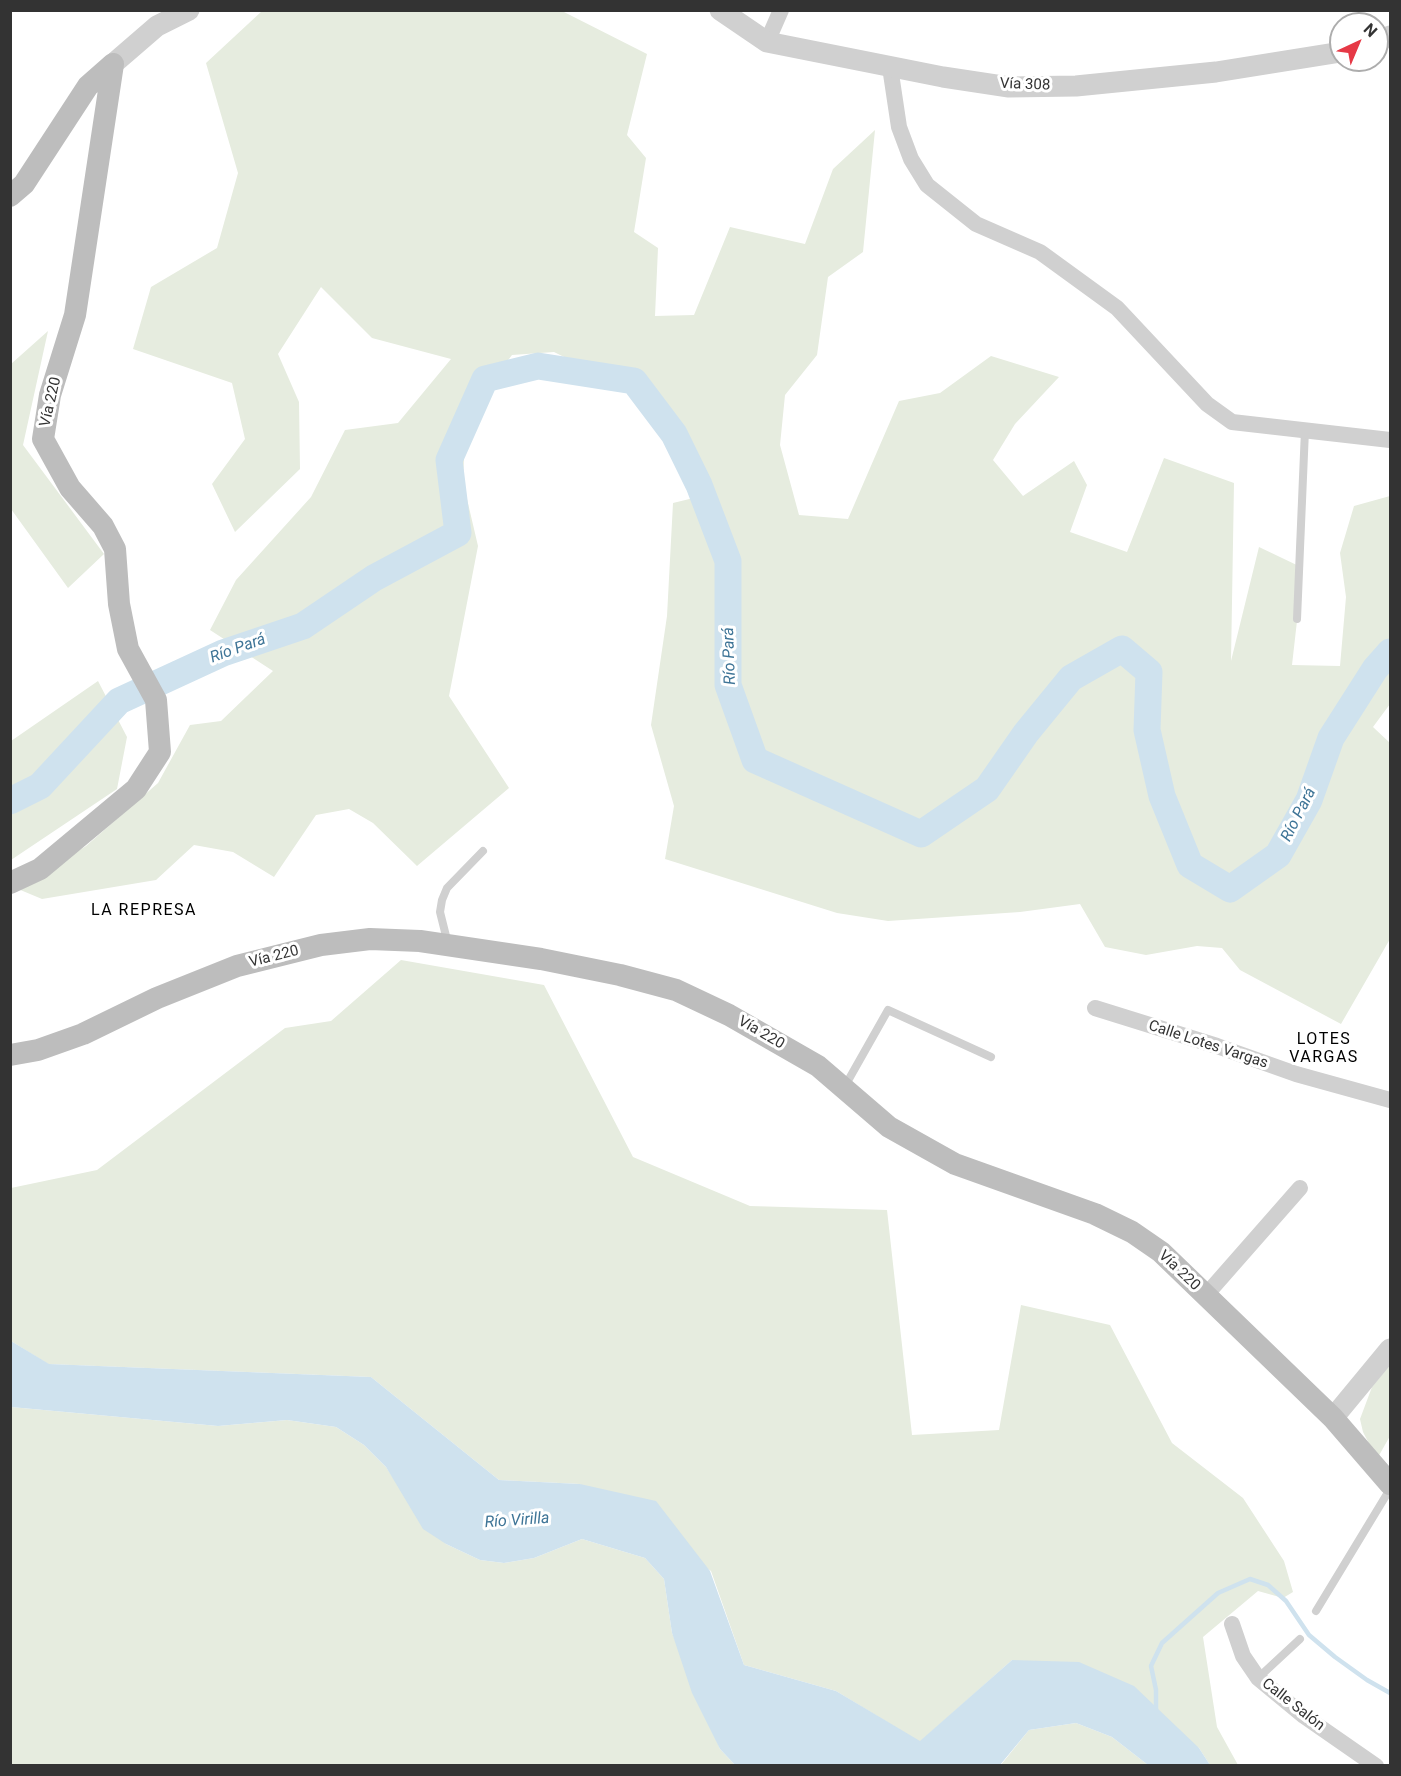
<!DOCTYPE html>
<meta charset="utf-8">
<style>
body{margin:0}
#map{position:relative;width:1401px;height:1776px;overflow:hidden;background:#fff;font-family:Roboto,sans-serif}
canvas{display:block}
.frame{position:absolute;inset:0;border:12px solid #333;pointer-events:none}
.north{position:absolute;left:1329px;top:12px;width:60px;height:60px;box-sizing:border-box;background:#fff;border:2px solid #adadad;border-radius:50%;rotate:44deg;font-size:16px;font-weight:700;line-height:24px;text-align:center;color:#333}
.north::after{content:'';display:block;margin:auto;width:21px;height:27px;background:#e63946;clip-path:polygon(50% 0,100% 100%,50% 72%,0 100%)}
</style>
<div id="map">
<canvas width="1401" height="1776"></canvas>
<div class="frame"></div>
<div class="north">N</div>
</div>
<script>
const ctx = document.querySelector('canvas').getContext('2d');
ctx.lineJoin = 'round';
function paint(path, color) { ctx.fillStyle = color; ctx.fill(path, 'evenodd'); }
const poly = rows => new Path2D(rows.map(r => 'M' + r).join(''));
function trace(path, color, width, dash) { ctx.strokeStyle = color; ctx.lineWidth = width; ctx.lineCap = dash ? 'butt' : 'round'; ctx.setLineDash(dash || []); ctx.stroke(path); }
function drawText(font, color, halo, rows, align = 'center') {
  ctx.font = font + ' Roboto,sans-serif'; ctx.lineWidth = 6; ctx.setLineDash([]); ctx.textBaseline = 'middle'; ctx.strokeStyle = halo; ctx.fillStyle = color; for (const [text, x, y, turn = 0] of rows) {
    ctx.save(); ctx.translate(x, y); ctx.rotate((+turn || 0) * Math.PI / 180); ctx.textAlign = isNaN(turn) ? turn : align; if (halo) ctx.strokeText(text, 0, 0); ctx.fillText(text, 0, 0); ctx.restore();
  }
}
paint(poly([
 [262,11,562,11,647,54,627,135,646,158,634,232,658,248,655,316,694,315,730,227,805,244,833,169,875,130,863,252,828,277,817,355,785,395,780,445,799,515,848,519,899,401,940,393,991,356,1059,377,1015,424,993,460,1023,496,1074,461,1087,485,1070,532,1127,552,1164,458,1234,483,1231,661,1259,547,1303,568,1292,665,1340,666,1346,597,1340,553,1354,506,1390,496,1390,704,1373,727,1390,743,1390,939,1341,1024,1240,970,1222,948,1197,946,1146,955,1105,947,1080,904,1020,912,888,921,837,913,665,859,674,806,651,725,667,616,673,503,710,494,635,392,554,352,512,355,487,388,464,458,463,482,478,546,449,696,509,788,417,866,373,823,349,809,316,815,274,877,233,852,194,845,156,880,42,899,18,889,86,846,158,783,190,725,221,721,273,671,210,630,236,580,311,497,345,430,398,423,451,359,372,338,321,287,278,354,299,402,300,469,235,532,212,484,245,439,232,383,133,349,151,287,217,248,238,173,206,63],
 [48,331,23,445,104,554,68,588,11,509,11,364],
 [98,681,127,737,117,789,11,860,11,741],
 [401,960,544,985,633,1157,750,1206,887,1210,912,1435,999,1430,1021,1305,1110,1325,1172,1443,1243,1498,1284,1561,1293,1592,1283,1598,1258,1591,1203,1637,1217,1727,1238,1765,1210,1765,1199,1748,1012,1660,920,1742,836,1691,744,1665,711,1571,580,1484,499,1480,371,1377,48,1364,11,1341,11,1188,97,1170,285,1028,331,1021],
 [1390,1365,1390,1436,1377,1459,1363,1432,1360,1419,1372,1387],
 [11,1407,218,1426,287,1420,336,1427,364,1445,386,1467,404,1494,446,1544,480,1560,504,1563,534,1558,582,1539,645,1558,664,1579,672,1633,720,1749,735,1765,11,1766],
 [1076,1723,1112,1737,1148,1765,1000,1766,1029,1730]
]), '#e6ecdf');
paint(poly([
 [11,1341,49,1364,371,1377,499,1480,580,1484,656,1501,710,1571,744,1665,836,1691,920,1741,1012,1660,1079,1662,1134,1686,1199,1748,1210,1765,1148,1765,1112,1737,1076,1723,1029,1730,1000,1765,735,1765,720,1749,692,1693,672,1633,664,1579,645,1558,582,1539,534,1558,504,1563,480,1560,446,1544,423,1529,386,1467,364,1445,336,1427,287,1420,218,1426,11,1407]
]), '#cfe2ee');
trace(poly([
 [1156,1712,1156,1690,1151,1666,1162,1643,1218,1593,1250,1579,1268,1585,1286,1601,1309,1635,1335,1657,1367,1680,1390,1693]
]), '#cfe2ee', 4.5);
trace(poly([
 [10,801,40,786,119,701,223,653,303,626,374,578,458,533,449,460,485,379,538,366,634,381,674,434,699,485,728,561,728,685,755,760,921,834,987,789,1026,733,1071,678,1122,649,1149,672,1147,730,1162,796,1190,865,1230,889,1278,855,1309,800,1331,738,1375,669,1390,652]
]), '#cfe2ee', 27);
trace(poly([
 [1297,619,1305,430],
 [448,944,440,912,442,900,447,888,483,851],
 [845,1086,888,1010,991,1057],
 [1316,1611,1390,1489],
 [1258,1678,1300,1639]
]), '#d0d0d0', 8);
trace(poly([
 [767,42,781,10],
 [890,67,899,127,911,159,927,185,976,224,1040,252,1117,308,1207,404,1232,422,1390,440],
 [1095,1008,1217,1046,1296,1074,1390,1100],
 [1206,1295,1300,1188],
 [1232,1624,1243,1656,1258,1678,1304,1716,1376,1766]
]), '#d0d0d0', 16);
trace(poly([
 [720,10,767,42,943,77,1009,87,1076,86,1216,72,1341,52],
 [1377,42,1390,36],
 [113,64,157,26,189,10],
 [1333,1418,1390,1349]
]), '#d0d0d0', 21);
trace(poly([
 [10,196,24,184,88,86,113,64],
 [10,883,40,869,136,789,160,752,156,700,128,649,119,604,115,549,103,526,70,488,43,439,50,395,75,315,113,64],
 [10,1055,38,1050,83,1034,157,998,237,966,321,945,370,939,420,941,541,959,620,975,676,990,729,1015,818,1066,889,1127,955,1164,1095,1214,1132,1232,1161,1252,1333,1418,1390,1484]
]), '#bdbdbd', 22);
drawText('15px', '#333', '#fff', [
 ["Vía 308",1025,85,2],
 ["Vía 220",51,402,-77],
 ["Vía 220",274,957,-14],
 ["Vía 220",761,1033,30],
 ["Calle Lotes Vargas",1208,1045,18],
 ["Vía 220",1179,1271,43],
 ["Calle Salón",1293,1705,38]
]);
drawText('italic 16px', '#3f7597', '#fff', [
 ["Río Pará",238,649,-20],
 ["Río Pará",730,656,-92],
 ["Río Pará",1299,815,-63],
 ["Río Virilla",517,1521,-4]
]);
ctx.letterSpacing = '1.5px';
drawText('16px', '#000', '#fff', [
 ["LA REPRESA",144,911],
 ["LOTES",1324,1040],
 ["VARGAS",1324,1058]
]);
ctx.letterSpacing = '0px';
</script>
